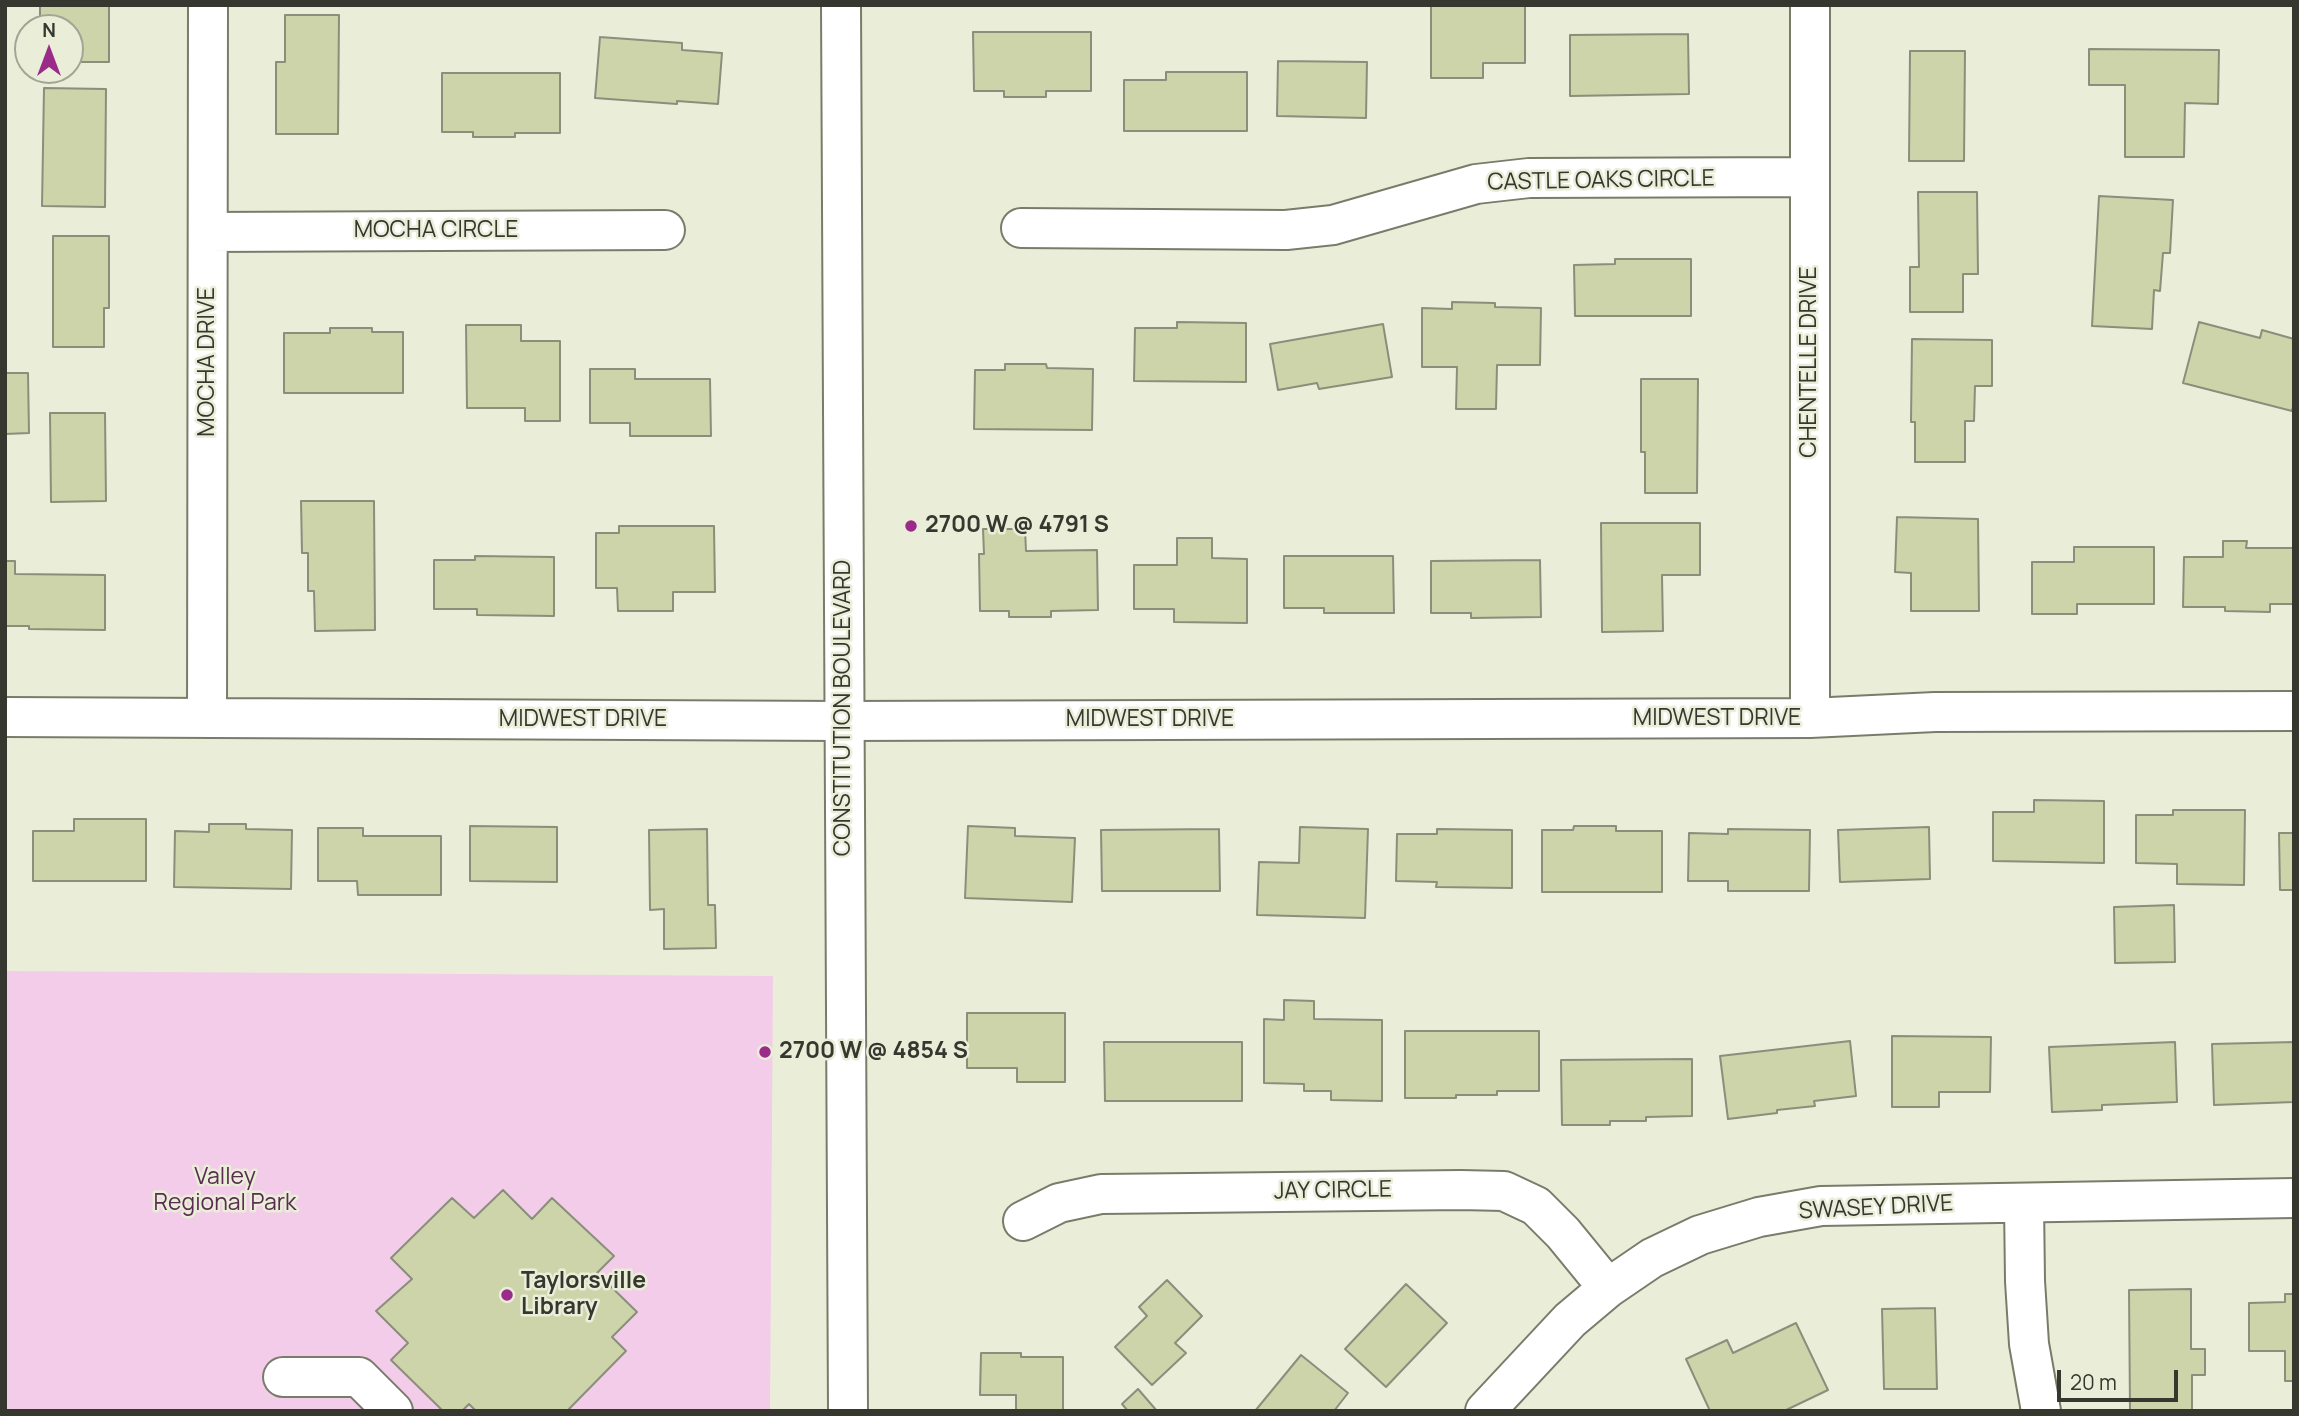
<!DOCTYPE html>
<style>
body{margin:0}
#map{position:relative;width:2299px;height:1416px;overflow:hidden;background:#eaeed9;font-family:Manrope,sans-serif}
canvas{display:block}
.frame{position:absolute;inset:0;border:7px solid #363830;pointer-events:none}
.north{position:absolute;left:14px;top:14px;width:70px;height:70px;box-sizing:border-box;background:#eaeed9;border:2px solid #a2a595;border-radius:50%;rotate:0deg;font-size:19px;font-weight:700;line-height:28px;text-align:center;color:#363830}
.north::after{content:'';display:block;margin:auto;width:24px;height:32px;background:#9b2b89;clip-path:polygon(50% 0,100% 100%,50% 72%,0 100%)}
.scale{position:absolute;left:2057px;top:1370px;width:121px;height:32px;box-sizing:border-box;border:4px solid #363830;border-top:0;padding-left:9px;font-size:21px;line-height:24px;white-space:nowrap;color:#363830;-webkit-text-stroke:5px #eaeed9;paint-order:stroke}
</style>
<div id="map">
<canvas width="2299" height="1416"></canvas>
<div class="frame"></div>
<div class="north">N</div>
<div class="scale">20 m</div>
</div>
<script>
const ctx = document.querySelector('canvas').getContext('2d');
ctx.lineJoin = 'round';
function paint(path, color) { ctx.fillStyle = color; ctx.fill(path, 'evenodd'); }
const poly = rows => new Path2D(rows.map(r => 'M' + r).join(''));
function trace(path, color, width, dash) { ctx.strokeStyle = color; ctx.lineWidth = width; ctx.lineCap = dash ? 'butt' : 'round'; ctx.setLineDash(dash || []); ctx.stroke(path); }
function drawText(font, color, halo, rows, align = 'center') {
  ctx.font = font + ' Manrope,sans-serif'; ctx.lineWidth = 5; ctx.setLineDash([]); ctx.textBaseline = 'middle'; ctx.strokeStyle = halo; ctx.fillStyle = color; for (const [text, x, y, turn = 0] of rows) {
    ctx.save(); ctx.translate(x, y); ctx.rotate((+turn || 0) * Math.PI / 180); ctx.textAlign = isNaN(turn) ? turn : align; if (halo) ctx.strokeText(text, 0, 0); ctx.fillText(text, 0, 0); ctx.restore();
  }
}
paint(poly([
 [5,971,773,976,770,1411,5,1411]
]), '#f2cce8');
const building = poly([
 [40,5,109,5,109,62,70,62,70,28,40,28,40,5],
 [1431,5,1525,5,1525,63,1483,63,1483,78,1431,78,1431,5],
 [285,15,339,15,338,134,276,134,276,62,285,62,285,15],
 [973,32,1091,32,1091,91,1046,91,1046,97,1004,97,1004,91,974,91,973,32],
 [1688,34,1689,94,1570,96,1570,35,1688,34],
 [600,37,682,43,682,50,722,53,718,104,677,101,677,104,595,98,600,37],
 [2089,49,2219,50,2218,104,2185,103,2184,157,2125,157,2125,85,2089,85,2089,49],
 [1910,51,1965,51,1964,161,1909,161,1910,51],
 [1278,61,1367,62,1366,118,1277,116,1278,61],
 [1166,72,1247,72,1247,131,1124,131,1124,80,1166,80,1166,72],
 [442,73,560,73,560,133,515,133,515,137,473,137,473,132,442,132,442,73],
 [44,88,106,89,105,207,42,206,44,88],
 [1918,192,1977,192,1978,274,1963,274,1963,312,1910,312,1910,267,1919,267,1918,192],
 [2099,196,2173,200,2170,253,2163,253,2160,291,2154,290,2152,329,2092,326,2099,196],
 [53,236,109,236,109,308,104,308,104,347,53,347,53,236],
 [1615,259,1691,259,1691,316,1575,316,1574,265,1615,264,1615,259],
 [1452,302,1495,303,1495,307,1541,308,1540,365,1497,365,1496,409,1456,409,1457,367,1422,367,1422,308,1452,309,1452,302],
 [1177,322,1246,323,1246,382,1134,381,1135,328,1177,328,1177,322],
 [2199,322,2260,338,2262,330,2294,339,2294,403,2292,411,2183,383,2199,322],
 [1383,324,1392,377,1319,389,1317,383,1278,390,1270,344,1383,324],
 [466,325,521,325,521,341,560,341,560,421,525,421,525,408,467,408,466,325],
 [330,328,372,328,372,332,403,332,403,393,284,393,284,333,330,333,330,328],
 [1912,339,1992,340,1992,386,1975,386,1974,421,1965,421,1965,462,1915,462,1915,422,1911,422,1912,339],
 [1005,364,1046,364,1047,368,1093,369,1092,430,974,429,975,370,1005,370,1005,364],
 [590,369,635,369,635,379,710,379,711,436,630,436,630,423,590,423,590,369],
 [5,373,28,373,29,433,5,434,5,373],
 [1641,379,1698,379,1697,493,1645,493,1645,452,1641,452,1641,379],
 [50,413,105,413,106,501,51,502,50,413],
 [301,501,374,501,375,630,315,631,314,591,308,591,308,553,302,553,301,501],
 [1897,517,1978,519,1979,611,1911,611,1911,573,1895,572,1897,517],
 [1601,523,1700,523,1700,575,1662,575,1663,631,1602,632,1601,523],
 [619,526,714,526,715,592,673,592,673,611,618,611,617,588,596,588,596,533,619,533,619,526],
 [983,529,1025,529,1026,551,1097,550,1098,610,1051,611,1051,617,1009,617,1009,611,980,611,979,554,984,554,983,529],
 [1177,538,1212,538,1212,558,1247,559,1247,623,1174,622,1174,609,1134,609,1134,565,1177,565,1177,538],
 [2223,541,2247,541,2246,548,2294,548,2294,604,2270,604,2270,612,2225,611,2225,607,2183,607,2184,557,2223,557,2223,541],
 [2074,547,2154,547,2154,604,2077,604,2077,614,2032,614,2032,562,2074,562,2074,547],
 [475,556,554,557,554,616,477,615,477,609,434,609,434,560,475,560,475,556],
 [1284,556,1393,556,1394,613,1324,613,1324,608,1284,608,1284,556],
 [1540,560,1541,617,1471,618,1471,613,1431,613,1431,561,1540,560],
 [5,561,15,561,15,574,105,575,105,630,29,629,29,626,5,626,5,561],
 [2034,800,2104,801,2104,863,1993,861,1993,812,2034,812,2034,800],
 [2173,810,2245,810,2244,885,2177,884,2177,864,2136,863,2136,815,2173,815,2173,810],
 [74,819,146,819,146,881,33,881,33,831,74,831,74,819],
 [209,824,246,824,246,829,292,830,291,889,174,887,175,831,209,832,209,824],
 [470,826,557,827,557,882,470,881,470,826],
 [968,826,1015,828,1015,836,1075,838,1072,902,965,898,968,826],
 [1574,826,1616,826,1616,831,1662,831,1662,892,1542,892,1542,830,1573,830,1574,826],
 [1300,827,1368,829,1365,918,1257,915,1259,862,1299,863,1300,827],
 [1929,827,1930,879,1840,882,1838,830,1929,827],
 [318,828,363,828,363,836,441,836,441,895,358,895,357,881,318,881,318,828],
 [707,829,708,905,715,905,716,948,664,949,664,909,650,910,649,830,707,829],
 [1219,829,1220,891,1102,891,1101,830,1219,829],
 [1437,829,1512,830,1512,888,1436,887,1437,882,1396,881,1397,834,1437,834,1437,829],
 [1728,829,1810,830,1809,891,1728,891,1728,881,1688,881,1689,833,1728,834,1728,829],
 [2279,833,2294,833,2294,890,2280,890,2279,833],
 [2174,905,2175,962,2115,963,2114,907,2174,905],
 [1284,1000,1314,1001,1314,1019,1382,1020,1382,1101,1331,1100,1331,1091,1304,1091,1304,1084,1264,1083,1264,1019,1284,1020,1284,1000],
 [967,1013,1065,1013,1065,1082,1017,1082,1017,1068,967,1068,967,1013],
 [1405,1031,1539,1031,1539,1091,1497,1091,1497,1095,1456,1095,1456,1098,1405,1098,1405,1031],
 [1892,1036,1991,1037,1990,1092,1939,1092,1939,1107,1892,1107,1892,1036],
 [1850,1041,1856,1096,1814,1101,1815,1106,1777,1110,1777,1113,1728,1119,1720,1056,1850,1041],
 [1104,1042,1242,1042,1242,1101,1105,1101,1104,1042],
 [2175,1042,2177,1102,2102,1105,2102,1110,2052,1112,2049,1047,2175,1042],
 [2294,1042,2294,1102,2214,1105,2212,1044,2294,1042],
 [1692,1059,1692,1116,1646,1117,1646,1121,1610,1121,1610,1125,1562,1125,1561,1060,1692,1059],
 [503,1190,532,1219,552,1198,614,1256,597,1273,637,1312,612,1337,626,1351,567,1411,476,1411,469,1404,462,1411,443,1411,391,1360,408,1343,376,1311,412,1279,391,1258,452,1198,474,1218,503,1190],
 [1167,1280,1202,1316,1175,1343,1186,1353,1152,1385,1115,1347,1147,1316,1139,1307,1167,1280],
 [1406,1284,1447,1323,1386,1387,1345,1349,1406,1284],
 [2191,1289,2191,1349,2205,1349,2205,1375,2192,1375,2192,1411,2130,1411,2129,1290,2191,1289],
 [2285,1294,2294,1294,2294,1381,2285,1381,2285,1351,2249,1351,2249,1303,2285,1302,2285,1294],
 [1935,1308,1937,1389,1884,1389,1882,1309,1935,1308],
 [1796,1323,1828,1390,1784,1411,1710,1411,1686,1359,1727,1340,1733,1353,1796,1323],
 [981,1353,1021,1353,1021,1357,1063,1357,1063,1411,1016,1411,1016,1395,980,1395,981,1353],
 [1301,1355,1348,1393,1334,1411,1255,1411,1301,1355],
 [1138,1389,1157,1411,1128,1411,1122,1404,1138,1389]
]);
paint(building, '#cdd4aa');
trace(building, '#8a8e7b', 2);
const minor = poly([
 [1810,5,1810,718],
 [1021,228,1286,230,1333,225,1476,184,1529,178,1810,177],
 [208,232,665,230],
 [5,717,843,721,1810,718,1935,712,2294,711],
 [207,718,208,5],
 [2024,1203,2025,1281,2029,1344,2041,1411],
 [1023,1221,1059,1203,1101,1194,1461,1190,1504,1191,1536,1206,1563,1233,1608,1288],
 [283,1377,359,1377,393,1411],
 [1485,1411,1570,1320,1608,1288,1652,1258,1700,1235,1759,1217,1821,1206,2294,1198]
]);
const major = poly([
 [841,5,848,1411]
]);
trace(minor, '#797c6a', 42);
trace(major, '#797c6a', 42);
trace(minor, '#fff', 38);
trace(major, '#fff', 38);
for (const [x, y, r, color] of [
 [911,526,7,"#9b2b89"],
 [765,1052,7,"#9b2b89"],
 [507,1295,7,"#9b2b89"]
]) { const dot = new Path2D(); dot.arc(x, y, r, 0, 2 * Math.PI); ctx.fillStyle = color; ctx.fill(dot); trace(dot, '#eaeed9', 2.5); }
drawText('23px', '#363830', '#eaeed9', [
 ["CASTLE OAKS CIRCLE",1601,181,-1],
 ["MOCHA CIRCLE",436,231],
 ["MOCHA DRIVE",208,362,-90],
 ["CHENTELLE DRIVE",1810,362,-90],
 ["CONSTITUTION BOULEVARD",844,708,-90],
 ["MIDWEST DRIVE",1717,719],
 ["MIDWEST DRIVE",583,720],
 ["MIDWEST DRIVE",1150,720],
 ["JAY CIRCLE",1333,1191,-1],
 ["SWASEY DRIVE",1876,1208,-3]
]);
drawText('bold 23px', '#363830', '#eaeed9', [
 ["2700 W @ 4791 S",925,526],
 ["2700 W @ 4854 S",779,1052],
 ["Taylorsville",521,1282],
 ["Library",521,1308]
], 'left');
drawText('23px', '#5b2c52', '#eaeed9', [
 ["Valley",225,1178],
 ["Regional Park",225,1204]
]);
</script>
